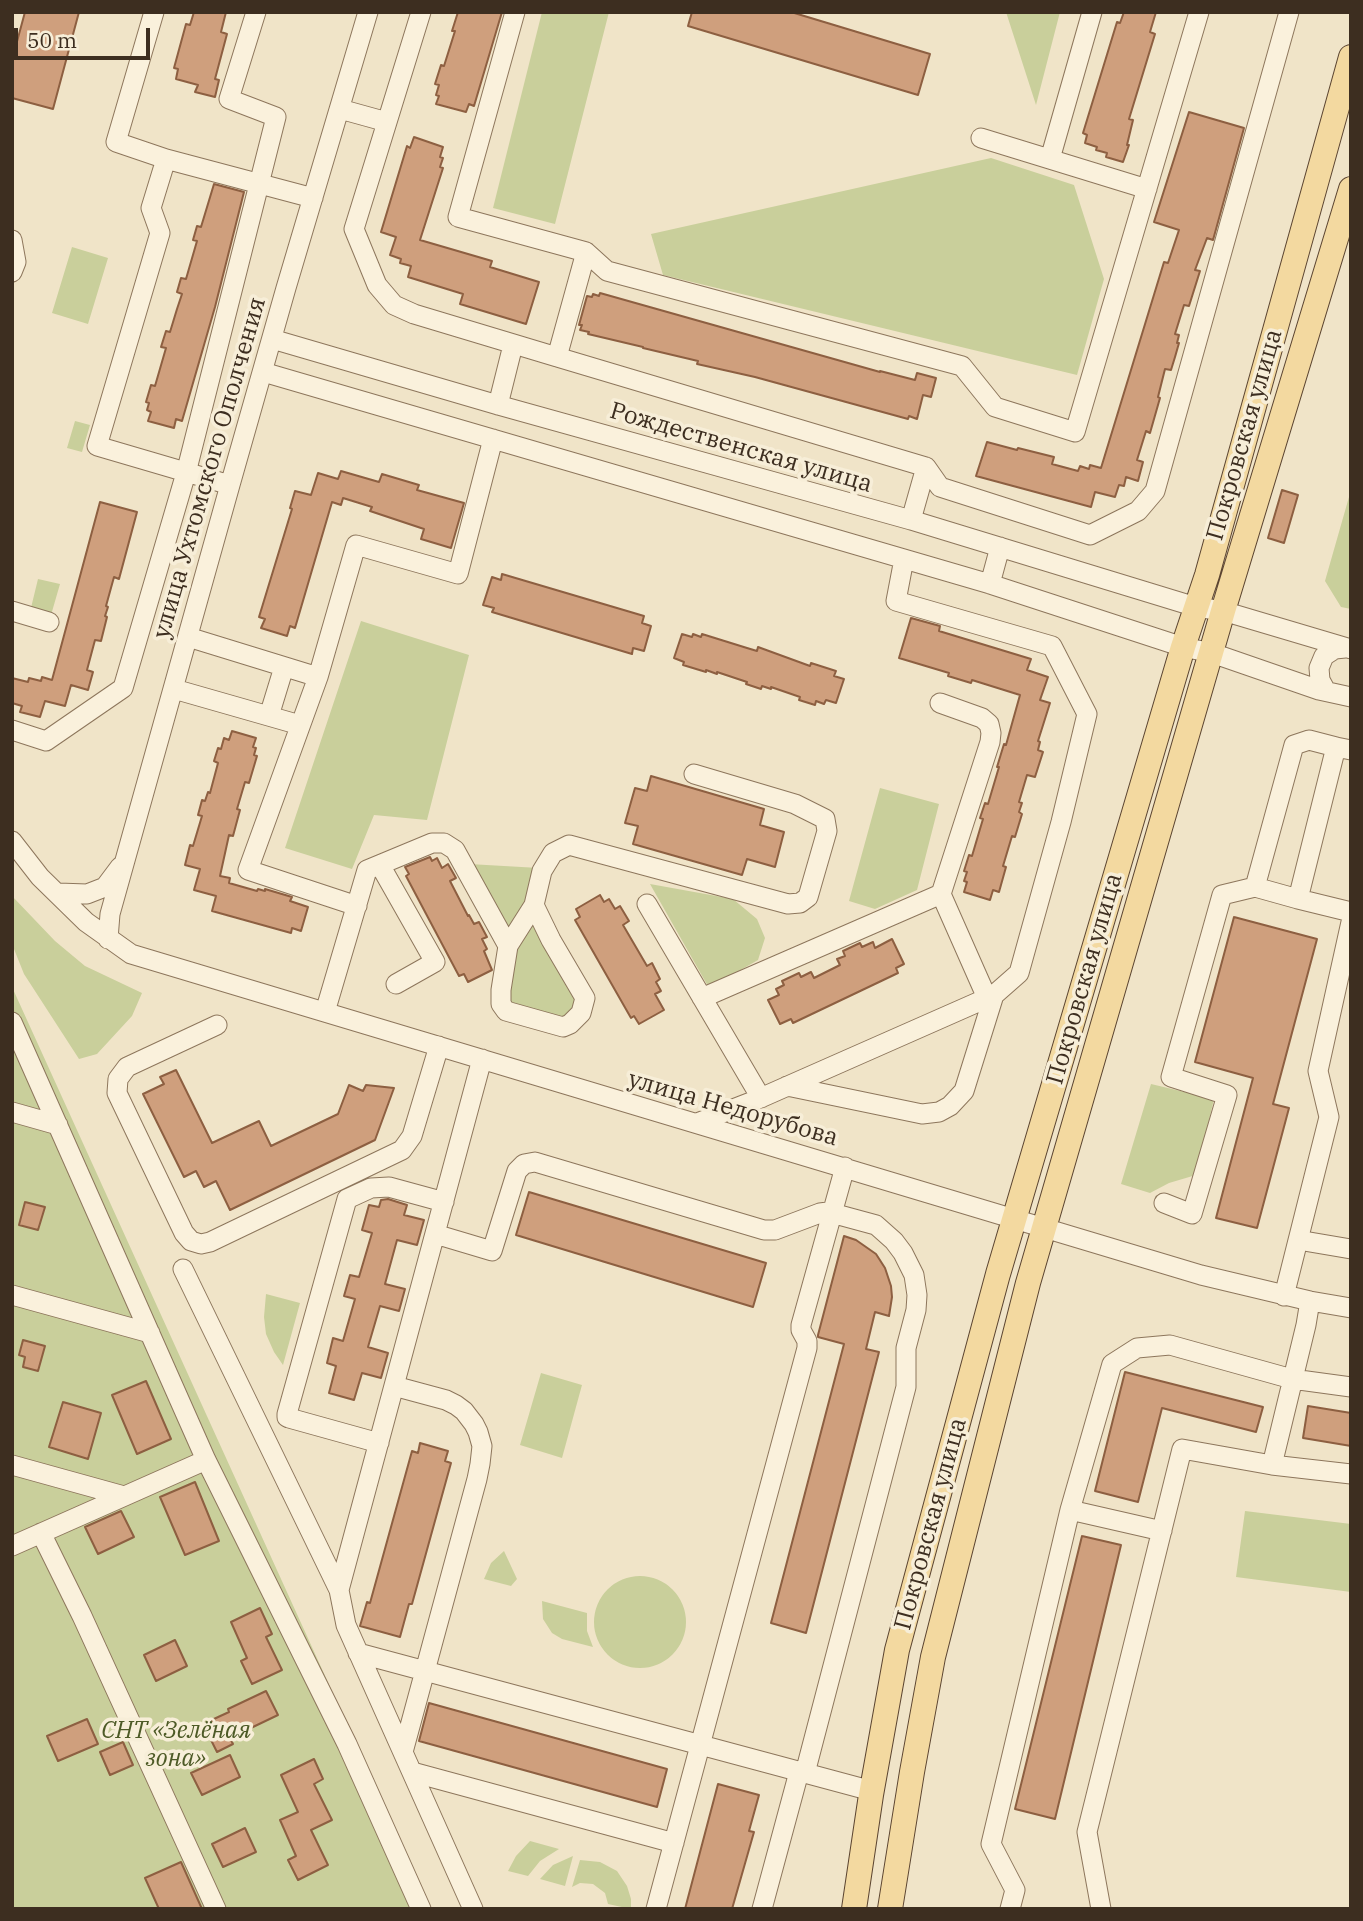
<!DOCTYPE html>
<meta charset="utf-8">
<style>
body{margin:0}
#map{position:relative;width:1363px;height:1921px;overflow:hidden;background:#f0e4c8;font-family:"IBM Plex Serif",serif}
canvas{display:block}
.frame{position:absolute;inset:0;border:14px solid #3d2e20;pointer-events:none}
.scale{position:absolute;left:14px;top:28px;width:136px;height:32px;box-sizing:border-box;border:4px solid #3d2e20;border-top:0;padding-left:9px;font-size:21px;line-height:24px;white-space:nowrap;color:#3d2e20;-webkit-text-stroke:5px #f7eed8;paint-order:stroke}
</style>
<div id="map">
<canvas width="1363" height="1921"></canvas>
<div class="frame"></div>
<div class="scale">50 m</div>
</div>
<script>
const ctx = document.querySelector('canvas').getContext('2d');
ctx.lineJoin = 'round';
function paint(path, color) { ctx.fillStyle = color; ctx.fill(path, 'evenodd'); }
const poly = rows => new Path2D(rows.map(r => 'M' + r).join(''));
function trace(path, color, width, dash) { ctx.strokeStyle = color; ctx.lineWidth = width; ctx.lineCap = dash ? 'butt' : 'round'; ctx.setLineDash(dash || []); ctx.stroke(path); }
function drawText(font, color, halo, rows, align = 'center') {
  ctx.font = font + ' "IBM Plex Serif",serif'; ctx.lineWidth = 7; ctx.setLineDash([]); ctx.textBaseline = 'middle'; ctx.strokeStyle = halo; ctx.fillStyle = color; for (const [text, x, y, turn = 0] of rows) {
    ctx.save(); ctx.translate(x, y); ctx.rotate((+turn || 0) * Math.PI / 180); ctx.textAlign = isNaN(turn) ? turn : align; if (halo) ctx.strokeText(text, 0, 0); ctx.fillText(text, 0, 0); ctx.restore();
  }
}
paint(poly([
 [542,12,609,12,555,224,493,208],
 [1006,12,1060,12,1036,105],
 [991,158,1074,185,1104,279,1077,375,663,275,651,234],
 [72,247,108,258,88,324,52,313],
 [75,421,90,425,82,452,67,448],
 [1351,490,1351,609,1341,607,1325,581],
 [38,579,60,584,49,622,29,616],
 [361,621,469,655,427,820,374,815,352,869,285,848],
 [880,788,939,804,917,890,875,909,849,901],
 [469,864,539,868,529,904,508,935],
 [650,884,733,899,757,919,765,938,758,960,709,988],
 [12,896,55,941,85,966,142,993,132,1016,97,1054,79,1059,24,974,12,944],
 [534,917,580,998,563,1021,504,1003,513,952],
 [12,987,431,1909,12,1909],
 [1151,1084,1214,1099,1196,1175,1169,1183,1150,1193,1121,1184],
 [266,1294,300,1303,283,1365,274,1352,266,1334,264,1317],
 [541,1373,582,1385,562,1458,520,1445],
 [1245,1511,1351,1524,1351,1592,1236,1577],
 [504,1551,517,1579,511,1586,484,1579,491,1563],
 '594 1622a46 46 0 1 1 92 0a46 46 0 1 1-92 0Z',
 [542,1601,587,1613,587,1631,593,1647,562,1639,552,1633,543,1619],
 [530,1841,559,1849,540,1861,528,1876,508,1871,516,1856],
 [573,1856,565,1886,540,1879,553,1865],
 [580,1860,600,1862,617,1871,627,1886,631,1899,631,1909,608,1904,605,1893,593,1884,580,1883,572,1887]
]), '#c9cf9b');
const building = poly([
 [25,12,79,12,53,109,12,98,12,60,25,12],
 [194,12,226,12,221,32,227,34,215,79,219,80,215,97,195,92,198,85,176,79,178,69,174,68,186,24,190,25,194,12],
 [458,12,502,12,474,106,469,104,466,112,436,104,439,96,436,95,439,85,435,84,441,65,444,66,455,31,452,31,458,12],
 [692,12,791,12,930,54,918,95,688,26,692,12],
 [1124,12,1156,12,1150,32,1155,34,1129,119,1133,120,1127,145,1129,145,1123,162,1106,157,1107,153,1096,150,1097,147,1085,143,1087,135,1083,133,1117,22,1120,23,1124,12],
 [1189,112,1244,128,1213,240,1207,238,1195,270,1200,271,1189,306,1184,305,1175,334,1179,335,1177,343,1179,343,1175,357,1171,370,1165,369,1158,397,1160,398,1150,433,1146,431,1137,460,1143,462,1138,481,1126,477,1124,486,1119,485,1115,497,1095,492,1091,507,976,476,987,442,1017,450,1018,448,1054,457,1052,464,1078,471,1080,466,1089,469,1090,465,1101,468,1164,262,1168,263,1179,230,1154,222,1189,112],
 [414,137,443,147,440,157,443,158,440,167,443,168,420,240,492,261,490,267,539,282,526,324,460,304,463,294,408,277,411,266,400,263,401,259,390,255,396,237,381,232,407,146,410,148,414,137],
 [214,184,244,192,215,307,182,421,176,419,174,428,148,421,151,412,147,410,149,403,146,402,151,385,155,386,166,348,161,347,166,331,170,332,177,309,182,294,177,292,181,278,186,279,197,241,193,240,197,226,201,227,214,184],
 [600,293,880,372,880,371,915,380,917,373,936,378,931,397,923,395,917,419,909,416,908,419,755,377,697,364,698,361,643,348,643,347,588,334,589,332,580,330,582,325,579,325,587,296,592,297,593,294,599,296,600,293],
 [341,471,379,482,382,474,419,485,417,490,464,503,451,548,421,539,424,529,370,511,372,507,343,498,341,505,332,502,295,628,290,626,287,636,261,628,265,619,259,617,292,509,290,508,295,491,311,495,318,473,338,479,341,471],
 [1282,490,1298,495,1284,543,1268,538,1282,490],
 [100,502,137,512,119,579,114,577,106,606,108,607,105,616,107,617,101,641,95,640,87,670,93,672,88,690,71,685,65,706,45,701,40,717,20,712,22,706,12,703,12,678,28,682,29,678,41,681,42,677,52,680,100,502],
 [502,574,644,616,642,623,651,626,644,651,633,648,632,654,492,612,494,608,483,605,492,577,501,580,502,574],
 [911,618,940,626,939,631,1031,659,1027,670,1048,677,1040,700,1050,703,1038,741,1040,742,1038,750,1043,752,1035,777,1027,775,1019,802,1022,803,1019,812,1022,814,1015,837,1012,836,1003,866,1006,867,999,892,993,890,990,900,964,892,967,882,964,881,967,872,964,871,969,855,972,856,980,829,983,819,980,818,985,803,988,804,999,767,997,767,1004,744,1006,745,1020,695,972,680,971,683,948,676,949,673,899,658,911,618],
 [682,634,692,637,693,634,701,637,702,634,747,648,757,651,758,647,810,666,811,663,836,671,834,676,844,679,836,703,826,700,824,704,816,701,815,705,799,700,800,697,771,687,771,689,762,686,761,689,746,684,747,682,717,672,717,674,706,670,706,672,683,665,684,662,674,658,682,634],
 [232,731,256,738,253,747,256,748,254,755,257,756,249,783,245,782,237,809,240,810,233,836,229,835,220,876,230,878,229,883,257,891,258,889,265,891,265,889,292,897,290,901,308,907,301,931,292,928,291,933,212,911,216,896,194,890,200,869,185,865,190,845,193,846,202,816,198,815,202,800,205,801,208,792,210,793,218,763,214,761,218,748,221,749,224,738,229,740,232,731],
 [651,776,764,809,760,825,784,832,775,867,747,859,742,875,633,844,638,826,625,823,635,788,647,791,651,776],
 [430,857,432,861,437,858,442,868,448,864,456,878,450,881,468,916,469,915,474,924,479,922,487,937,482,939,487,949,484,951,492,970,468,982,464,974,459,976,406,876,409,874,405,867,430,857],
 [600,895,604,902,609,899,615,909,620,906,629,921,623,925,647,966,652,963,660,979,656,982,661,991,655,994,664,1010,639,1024,634,1016,631,1018,575,920,580,917,576,909,600,895],
 [1234,917,1317,939,1273,1104,1289,1108,1257,1228,1216,1218,1253,1078,1195,1062,1234,917],
 [892,939,904,964,896,968,898,973,793,1023,791,1019,780,1024,768,1000,779,995,776,989,784,985,782,981,799,973,801,977,811,972,814,978,840,965,837,959,845,956,843,951,860,943,862,947,873,942,875,948,892,939],
 [176,1070,212,1143,259,1121,271,1146,338,1114,349,1085,363,1091,366,1085,394,1088,375,1140,230,1210,216,1181,204,1187,196,1171,184,1177,143,1094,164,1084,160,1077,176,1070],
 [529,1192,766,1263,753,1307,516,1235,529,1192],
 [388,1199,407,1205,404,1215,424,1220,417,1245,397,1240,385,1284,405,1289,399,1311,380,1306,368,1347,388,1353,381,1378,362,1373,354,1400,329,1393,336,1366,327,1363,333,1338,343,1341,355,1299,344,1296,350,1275,359,1277,372,1233,362,1230,369,1205,379,1207,381,1200,388,1199],
 [25,1202,45,1207,38,1230,19,1225,25,1202],
 [844,1236,856,1240,876,1254,885,1268,891,1286,892,1297,889,1316,875,1312,866,1349,879,1352,806,1633,771,1623,844,1344,818,1337,818,1335,844,1236],
 [23,1340,45,1346,38,1371,23,1367,25,1357,19,1355,23,1340],
 [1125,1372,1263,1407,1256,1432,1162,1408,1138,1502,1095,1491,1125,1372],
 [146,1381,171,1439,137,1454,112,1395,146,1381],
 [63,1402,101,1413,88,1459,49,1447,63,1402],
 [1308,1406,1351,1413,1351,1446,1303,1438,1308,1406],
 [420,1443,448,1451,445,1461,451,1463,412,1604,409,1604,400,1637,360,1626,367,1602,370,1603,412,1451,418,1453,420,1443],
 [195,1482,219,1541,185,1555,160,1497,195,1482],
 [121,1511,134,1537,98,1554,85,1527,121,1511],
 [1082,1536,1121,1545,1055,1819,1015,1809,1082,1536],
 [260,1608,272,1634,266,1637,282,1670,252,1684,241,1661,247,1658,231,1622,260,1608],
 [175,1640,187,1666,156,1681,144,1655,175,1640],
 [266,1691,278,1715,230,1738,233,1744,217,1752,203,1724,229,1712,228,1709,266,1691],
 [429,1703,667,1769,657,1807,419,1741,429,1703],
 [87,1719,98,1744,58,1761,47,1736,87,1719],
 [123,1742,133,1765,110,1775,100,1752,123,1742],
 [230,1755,240,1777,202,1795,191,1773,230,1755],
 [314,1759,323,1779,314,1784,332,1820,311,1830,328,1865,298,1880,288,1860,296,1856,280,1820,298,1812,281,1775,314,1759],
 [718,1784,759,1795,749,1831,754,1832,732,1909,685,1909,718,1784],
 [245,1828,256,1852,223,1867,212,1844,245,1828],
 [181,1862,202,1909,159,1909,145,1878,181,1862]
]);
paint(building, '#cf9f7d');
trace(building, '#8d5f41', 2);
const minor = poly([
 [154,12,116,142,166,159],
 [421,12,354,229,377,285,394,305,414,314,557,357],
 [515,12,458,217,586,252,557,357,926,467,940,487,1090,535,1138,511,1155,491,1289,12],
 [340,109,387,122],
 [981,138,1147,189],
 [1050,159,1092,12],
 [12,240,16,262,12,272],
 [586,252,607,271,962,366,995,407,1075,432,1199,12],
 [272,339,498,405,911,520,1196,607,1223,611,1351,649],
 [263,372,990,584,1183,647,1212,653,1319,690,1351,697],
 [498,405,513,345],
 [230,485,97,446,160,233,151,208,166,159,313,198],
 [911,520,926,467],
 [990,584,1000,547],
 [12,611,49,622],
 [188,637,318,677],
 [174,689,300,725],
 [1326,691,1320,680,1319,668,1324,656,1335,649,1345,648],
 [940,703,982,718,989,724,991,733,990,742,941,894,987,998],
 [269,716,284,667],
 [12,730,46,741,123,688,186,473,276,117,229,99,256,12],
 [1351,750,1336,747,1298,899,1351,912],
 [12,841,40,877,86,922,131,954,1201,1275,1310,1301,1351,1308],
 [380,865,435,962,396,984],
 [1255,887,1294,745,1309,740,1336,747],
 [58,893,87,894,105,887,120,867],
 [647,904,761,1098],
 [357,906,248,870,318,677,356,545,458,574,493,439],
 [108,939,110,914,230,485,286,288,368,12],
 [508,946,534,905],
 [702,998,941,894],
 [325,1012,367,870,432,843,444,843,455,850,508,946,501,990,501,1004,506,1011,563,1027,570,1024,581,1013,585,998,551,940,534,905,542,871,553,853,569,845,788,904,800,903,808,897,827,831,825,819,795,804,694,774],
 [12,1022,206,1460,347,1744,421,1909],
 [217,1025,127,1067,118,1079,117,1093,184,1233,191,1241,201,1244,210,1242,402,1150,412,1136,439,1046],
 [787,1086,922,1114,939,1112,950,1106,964,1091,994,995],
 [12,1112,58,1125],
 [697,1123,756,1100,994,995,1019,973,1061,822,1087,714,1052,646,896,601,904,559],
 [1164,1203,1192,1214,1227,1095,1171,1077,1222,895,1255,887,1298,899],
 [435,1234,492,1251,517,1171,524,1164,535,1162,764,1230,775,1230,820,1213,828,1212,876,1225,894,1241,903,1253,914,1275,917,1295,916,1310,906,1348,906,1387,805,1773],
 [1298,1240,1351,1249],
 [183,1269,339,1590,346,1625,473,1909],
 [12,1295,150,1333],
 [1284,1296,1329,1117,1318,1071,1351,922],
 [394,1386,446,1400,456,1405,464,1411,474,1424,478,1432,482,1446,480,1464,477,1479,403,1752],
 [379,1443,289,1418,287,1417,287,1414,347,1199,371,1188,389,1187,444,1202],
 [12,1465,124,1496],
 [1272,1465,1351,1474],
 [1070,1510,1162,1531],
 [41,1533,82,1616,216,1909],
 [12,1546,206,1460],
 [339,1590,482,1059],
 [358,1653,872,1791],
 [412,1772,674,1843],
 [656,1909,807,1348,807,1341,801,1330,801,1325,845,1167],
 [762,1909,799,1772],
 [1010,1909,1015,1890,991,1844,1070,1510,1112,1364,1137,1348,1170,1345,1292,1379,1351,1387],
 [1101,1909,1087,1832,1182,1449,1272,1465,1306,1325,1310,1301]
]);
const major = poly([
 [854,1909,871,1795,897,1650,998,1274,1183,647,1207,575,1351,57],
 [890,1909,912,1772,933,1657,1028,1283,1223,611,1351,189]
]);
trace(minor, '#8d765c', 21);
trace(major, '#5b4430', 26);
trace(minor, '#faf1dc', 19);
trace(major, '#f3d9a0', 24);
drawText('24px', '#3d2e20', '#f7eed8', [
 ["Покровская улица",1245,435,-74],
 ["Рождественская улица",741,448,16],
 ["улица Ухтомского Ополчения",210,468,-74],
 ["Покровская улица",1085,979,-74],
 ["улица Недорубова",733,1109,16],
 ["Покровская улица",931,1524,-75]
]);
drawText('italic 24px', '#4d5a26', '#f7eed8', [
 ["СНТ «Зелёная",176,1731],
 ["зона»",176,1759]
]);
</script>
